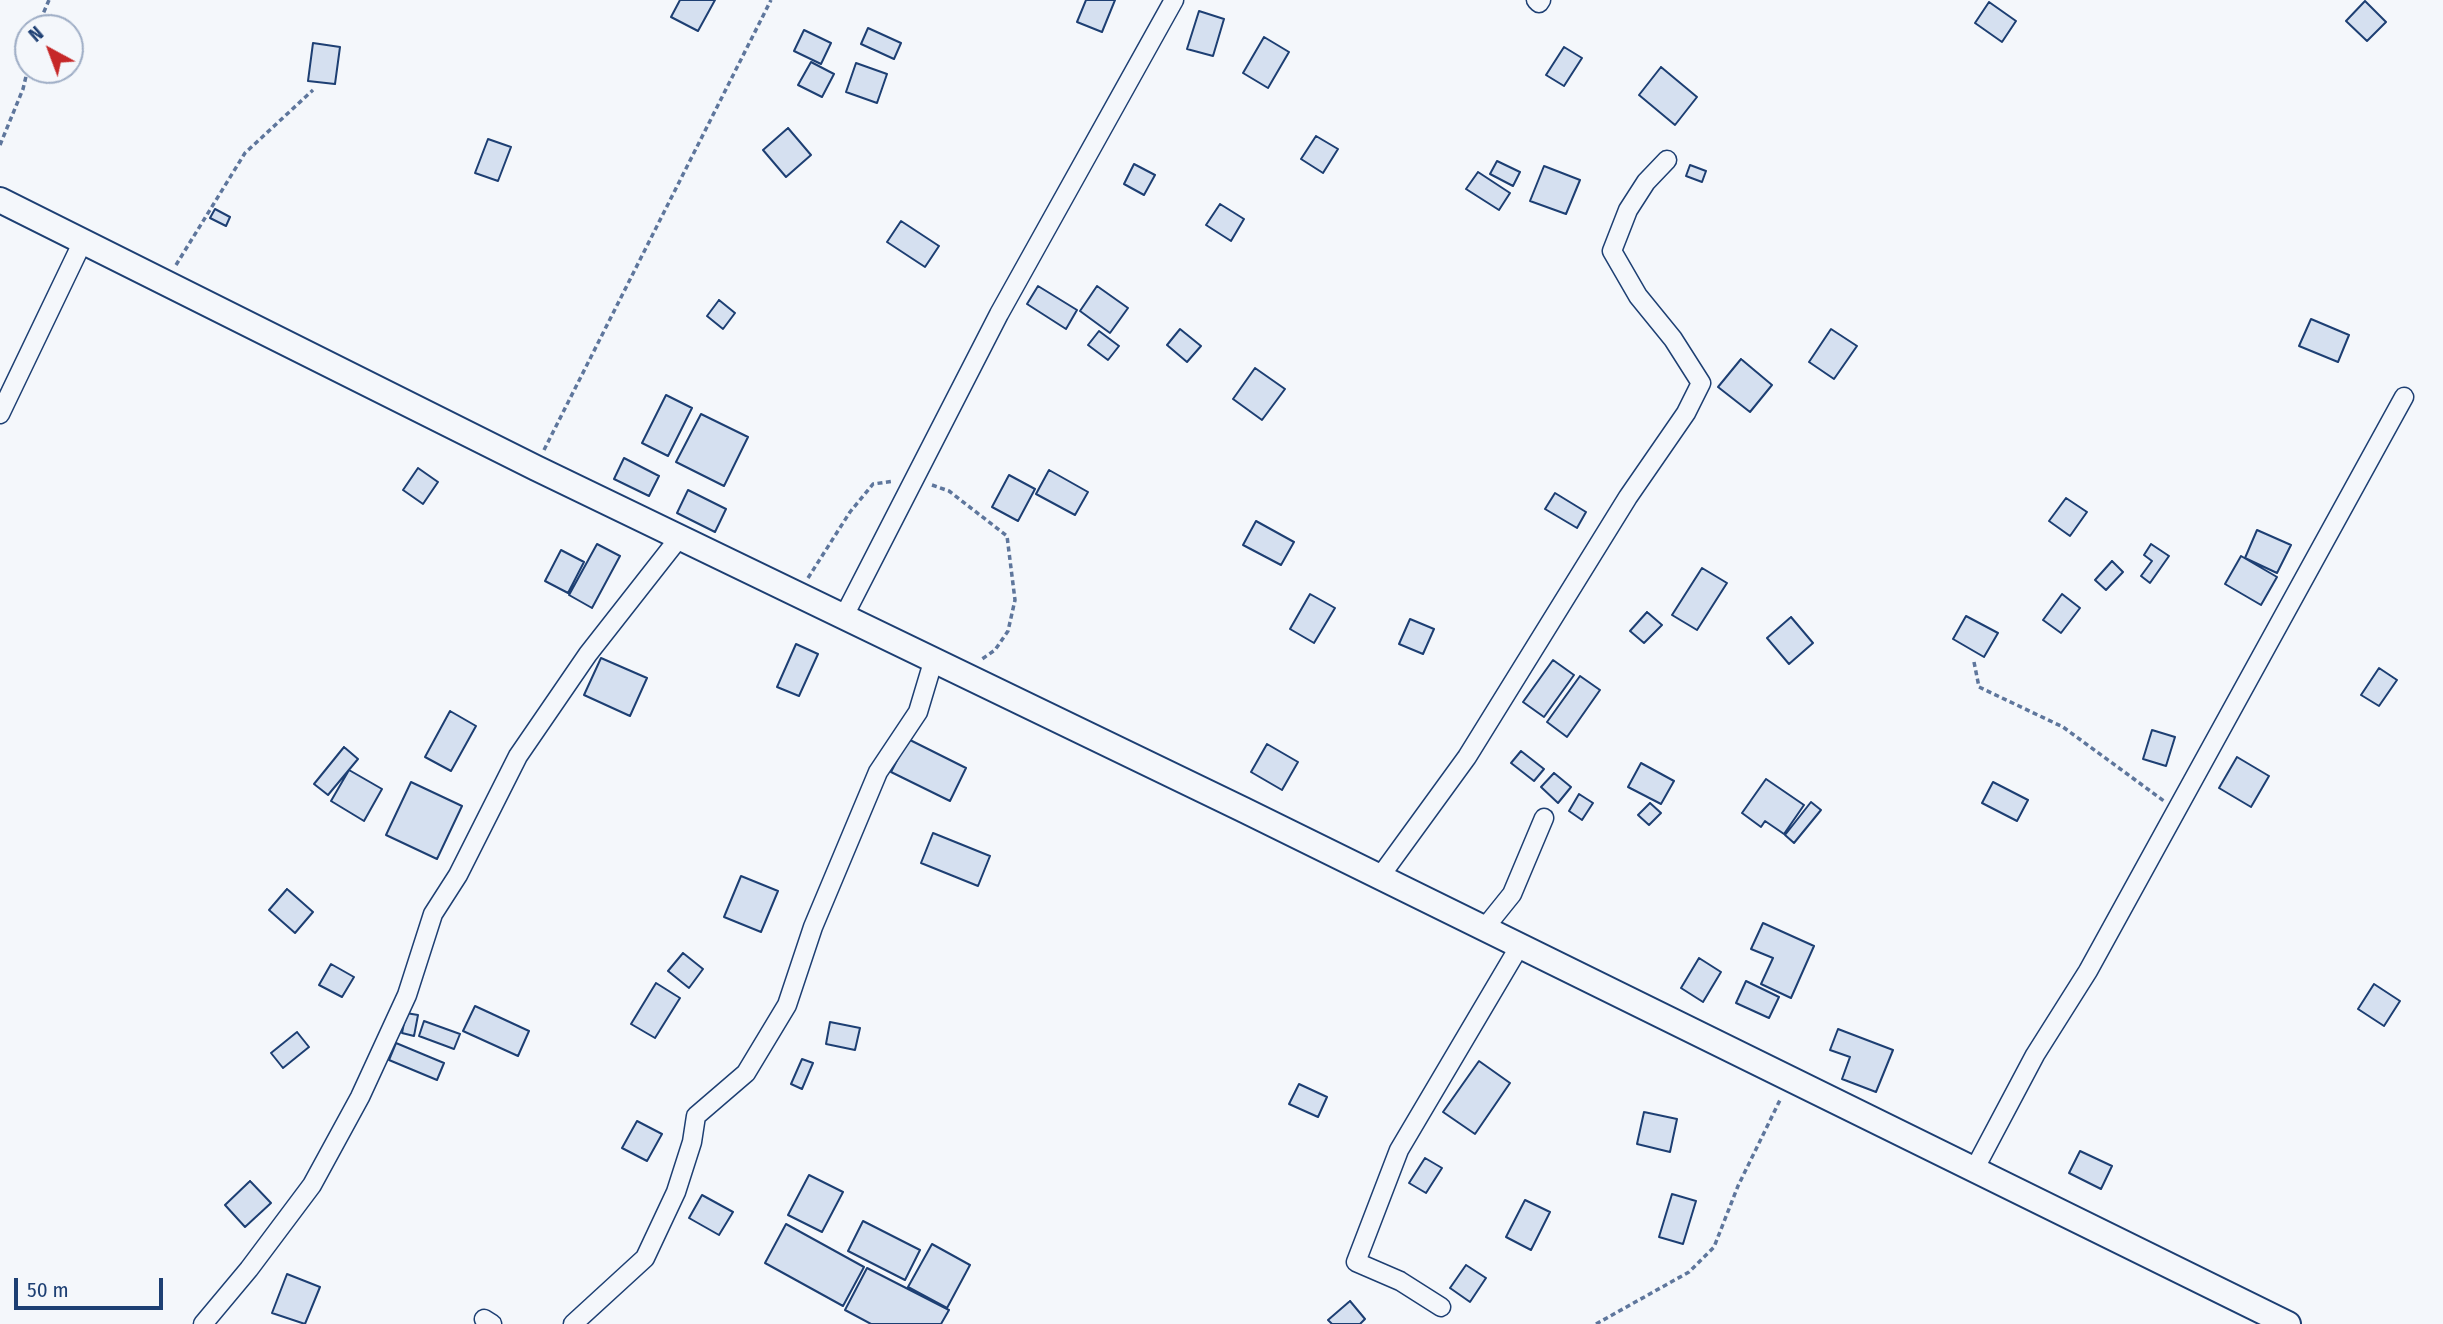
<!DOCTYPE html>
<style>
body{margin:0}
#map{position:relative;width:2443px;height:1324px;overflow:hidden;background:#f4f7fb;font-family:"Fira Sans Condensed",sans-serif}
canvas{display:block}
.north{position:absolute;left:14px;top:14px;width:70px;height:70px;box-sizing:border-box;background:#f4f7fb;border:2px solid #9eadc5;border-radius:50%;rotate:319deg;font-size:19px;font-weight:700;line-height:28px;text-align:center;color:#1d3f73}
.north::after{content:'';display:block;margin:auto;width:24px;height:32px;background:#c62828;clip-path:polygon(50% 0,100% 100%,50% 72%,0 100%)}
.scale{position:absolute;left:14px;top:1278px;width:149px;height:32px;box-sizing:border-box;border:4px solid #1d3f73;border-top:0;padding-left:9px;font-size:21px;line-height:24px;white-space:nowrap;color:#1d3f73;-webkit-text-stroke:5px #f4f7fb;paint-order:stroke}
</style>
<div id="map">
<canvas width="2443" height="1324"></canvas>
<div class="north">N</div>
<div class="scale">50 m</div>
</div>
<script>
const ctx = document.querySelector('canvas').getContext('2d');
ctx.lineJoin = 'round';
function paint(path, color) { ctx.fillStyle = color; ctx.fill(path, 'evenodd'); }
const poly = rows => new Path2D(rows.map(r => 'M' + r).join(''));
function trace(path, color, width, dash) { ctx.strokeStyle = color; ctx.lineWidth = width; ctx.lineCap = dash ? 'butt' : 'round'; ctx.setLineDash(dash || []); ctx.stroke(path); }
const building = poly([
 [680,0,715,0,698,31,671,17,680,0],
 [1086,0,1115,0,1102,32,1077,22,1086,0],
 [2365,1,2386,22,2367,41,2346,21,2365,1],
 [1989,2,2016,21,2002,42,1975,23,1989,2],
 [1199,11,1224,19,1213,56,1187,49,1199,11],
 [868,28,901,43,894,59,861,44,868,28],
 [804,30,831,43,821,64,794,51,804,30],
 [1264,37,1289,52,1268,88,1243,73,1264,37],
 [313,43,340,47,335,84,308,81,313,43],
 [1564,47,1582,58,1564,86,1546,75,1564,47],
 [811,62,834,74,822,97,798,85,811,62],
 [856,63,887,74,877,103,846,92,856,63],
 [1661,67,1697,97,1675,125,1639,95,1661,67],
 [788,128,811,155,786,177,763,150,788,128],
 [1316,136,1338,149,1323,173,1301,159,1316,136],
 [488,139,511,147,498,181,475,173,488,139],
 [1497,161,1520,172,1513,186,1490,174,1497,161],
 [1134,164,1155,175,1144,195,1124,184,1134,164],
 [1690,165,1706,171,1702,182,1686,176,1690,165],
 [1544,166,1580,180,1566,214,1530,201,1544,166],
 [1478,172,1510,193,1499,210,1466,189,1478,172],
 [1220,204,1244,219,1231,241,1206,225,1220,204],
 [215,209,230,217,226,226,210,218,215,209],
 [901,221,939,246,925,267,887,242,901,221],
 [1038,286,1077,310,1066,329,1027,304,1038,286],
 [1097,286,1128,308,1110,333,1080,311,1097,286],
 [719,300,735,313,723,329,707,316,719,300],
 [2311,319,2349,335,2338,362,2299,346,2311,319],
 [1180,329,1201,346,1187,362,1167,345,1180,329],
 [1831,329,1857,346,1834,379,1809,362,1831,329],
 [1099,331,1119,346,1108,360,1088,345,1099,331],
 [1741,359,1772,385,1750,412,1718,387,1741,359],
 [1255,368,1285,389,1262,420,1233,399,1255,368],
 [666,395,692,408,668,456,642,443,666,395],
 [701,414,748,437,724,486,676,462,701,414],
 [624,458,659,476,649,496,614,479,624,458],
 [418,468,438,482,423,504,403,490,418,468],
 [1049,470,1088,492,1075,515,1036,494,1049,470],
 [1009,475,1035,489,1018,521,992,507,1009,475],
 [688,490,726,509,715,532,677,513,688,490],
 [1555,493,1586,512,1577,528,1545,509,1555,493],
 [2066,498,2087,512,2070,536,2049,521,2066,498],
 [1256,521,1294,542,1281,565,1243,545,1256,521],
 [2257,530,2291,545,2277,573,2245,558,2257,530],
 [597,544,620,556,592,608,569,595,597,544],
 [2151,544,2169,556,2150,583,2141,576,2152,561,2144,555,2151,544],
 [561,550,584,562,568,593,545,581,561,550],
 [2241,556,2277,577,2261,605,2225,584,2241,556],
 [2112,561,2123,572,2106,590,2095,580,2112,561],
 [1702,568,1727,583,1697,630,1672,615,1702,568],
 [1310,594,1335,608,1314,643,1290,629,1310,594],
 [2062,594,2080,608,2061,633,2043,620,2062,594],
 [1647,612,1662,625,1644,643,1630,631,1647,612],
 [1966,616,1998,633,1984,657,1953,639,1966,616],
 [1791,617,1813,643,1789,664,1767,638,1791,617],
 [1410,619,1434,629,1423,654,1399,644,1410,619],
 [796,644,818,654,799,696,777,687,796,644],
 [601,658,647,678,630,716,584,695,601,658],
 [1553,660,1574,675,1544,717,1523,702,1553,660],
 [2379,668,2397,680,2379,706,2361,695,2379,668],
 [1580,676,1600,690,1567,737,1547,722,1580,676],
 [450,711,476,726,451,771,425,757,450,711],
 [2152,730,2175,737,2166,766,2143,759,2152,730],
 [908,739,966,768,950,801,891,772,908,739],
 [1267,744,1298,762,1282,790,1251,772,1267,744],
 [344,747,358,759,328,795,314,784,344,747],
 [1521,751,1544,769,1534,781,1511,763,1521,751],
 [2237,757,2269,776,2251,807,2219,788,2237,757],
 [1641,763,1674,781,1661,804,1628,787,1641,763],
 [349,770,382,789,364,821,331,801,349,770],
 [1554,773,1571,787,1558,803,1541,787,1554,773],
 [1766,779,1804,805,1784,834,1765,821,1761,827,1742,813,1766,779],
 [411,782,462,806,437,859,386,835,411,782],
 [1993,782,2028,800,2017,821,1982,803,1993,782],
 [1579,794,1593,803,1582,820,1569,811,1579,794],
 [1811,802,1821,810,1794,843,1785,835,1811,802],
 [1650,803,1661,813,1649,825,1638,815,1650,803],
 [933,833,990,856,978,886,921,863,933,833],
 [741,876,778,891,761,932,724,917,741,876],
 [287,889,313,912,295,933,269,910,287,889],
 [1763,923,1814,946,1791,998,1761,984,1773,958,1751,949,1763,923],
 [683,953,703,969,689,988,668,971,683,953],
 [1699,958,1721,972,1703,1002,1681,988,1699,958],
 [331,964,354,977,342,997,319,985,331,964],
 [1746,981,1779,997,1769,1018,1736,1003,1746,981],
 [656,983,680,998,655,1038,631,1024,656,983],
 [2374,984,2400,1001,2384,1026,2358,1009,2374,984],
 [475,1006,529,1031,518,1056,463,1031,475,1006],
 [406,1013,418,1015,414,1036,402,1033,406,1013],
 [424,1021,460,1034,454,1049,419,1036,424,1021],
 [830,1022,860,1028,855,1050,826,1044,830,1022],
 [1838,1029,1893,1050,1876,1092,1842,1079,1850,1057,1830,1050,1838,1029],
 [297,1032,309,1047,283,1068,271,1053,297,1032],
 [396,1043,444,1063,437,1080,389,1060,396,1043],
 [802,1059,813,1063,802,1089,791,1084,802,1059],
 [1479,1061,1510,1083,1475,1134,1443,1112,1479,1061],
 [1299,1084,1327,1097,1318,1117,1289,1104,1299,1084],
 [1644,1112,1677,1119,1670,1152,1637,1144,1644,1112],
 [637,1121,662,1134,647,1161,622,1148,637,1121],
 [2080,1151,2112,1166,2101,1189,2069,1173,2080,1151],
 [1425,1158,1442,1168,1426,1193,1409,1183,1425,1158],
 [809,1175,843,1192,822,1232,788,1215,809,1175],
 [250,1181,271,1203,245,1227,225,1205,250,1181],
 [1672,1194,1696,1201,1683,1244,1659,1237,1672,1194],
 [702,1195,733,1212,719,1235,689,1218,702,1195],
 [1525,1200,1550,1212,1531,1250,1506,1237,1525,1200],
 [863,1221,920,1250,905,1280,848,1251,863,1221],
 [786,1224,864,1267,843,1306,765,1263,786,1224],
 [932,1244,970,1265,947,1308,908,1287,932,1244],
 [1466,1265,1486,1278,1470,1302,1450,1288,1466,1265],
 [867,1268,949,1310,941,1324,871,1324,845,1310,867,1268],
 [287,1274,320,1287,305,1324,272,1313,287,1274],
 [1350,1301,1365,1319,1360,1324,1332,1324,1328,1320,1350,1301]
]);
paint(building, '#d5e0f0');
trace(building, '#1d3f73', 2);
const street = poly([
 [1536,0,1539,3,1541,0],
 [0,414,83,241],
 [843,618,999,314,1174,0],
 [1379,878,1467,757,1628,497,1686,413,1701,383,1673,339,1638,296,1612,251,1628,210,1646,182,1667,160],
 [1483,930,1512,894,1544,818],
 [1974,1170,2035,1055,2088,971,2404,397],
 [1441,1307,1400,1281,1356,1262,1399,1150,1519,947],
 [484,1319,492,1324],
 [203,1324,249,1269,312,1185,360,1097,407,995,433,914,458,875,518,756,588,654,679,538],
 [573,1324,645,1258,676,1192,692,1142,696,1116,746,1073,787,1005,813,927,878,772,918,712,933,662]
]);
const secondary = poly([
 [0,200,536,468,1244,810,2288,1324]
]);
trace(street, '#1d3f73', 21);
trace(secondary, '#1d3f73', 28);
trace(poly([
 [37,28,49,0],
 [0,145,23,89,28,68],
 [176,265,245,153,313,90],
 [544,450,771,0],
 [932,485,949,491,1007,536,1015,600,1008,631,995,650,982,659],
 [808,578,850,512,873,484,894,481],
 [1974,662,1979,687,2063,727,2164,801],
 [1596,1324,1689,1272,1714,1247,1738,1186,1781,1098]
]), '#5e769c', 3.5, [5, 3.5]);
trace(street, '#f4f7fb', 18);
trace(secondary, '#f4f7fb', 24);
</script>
